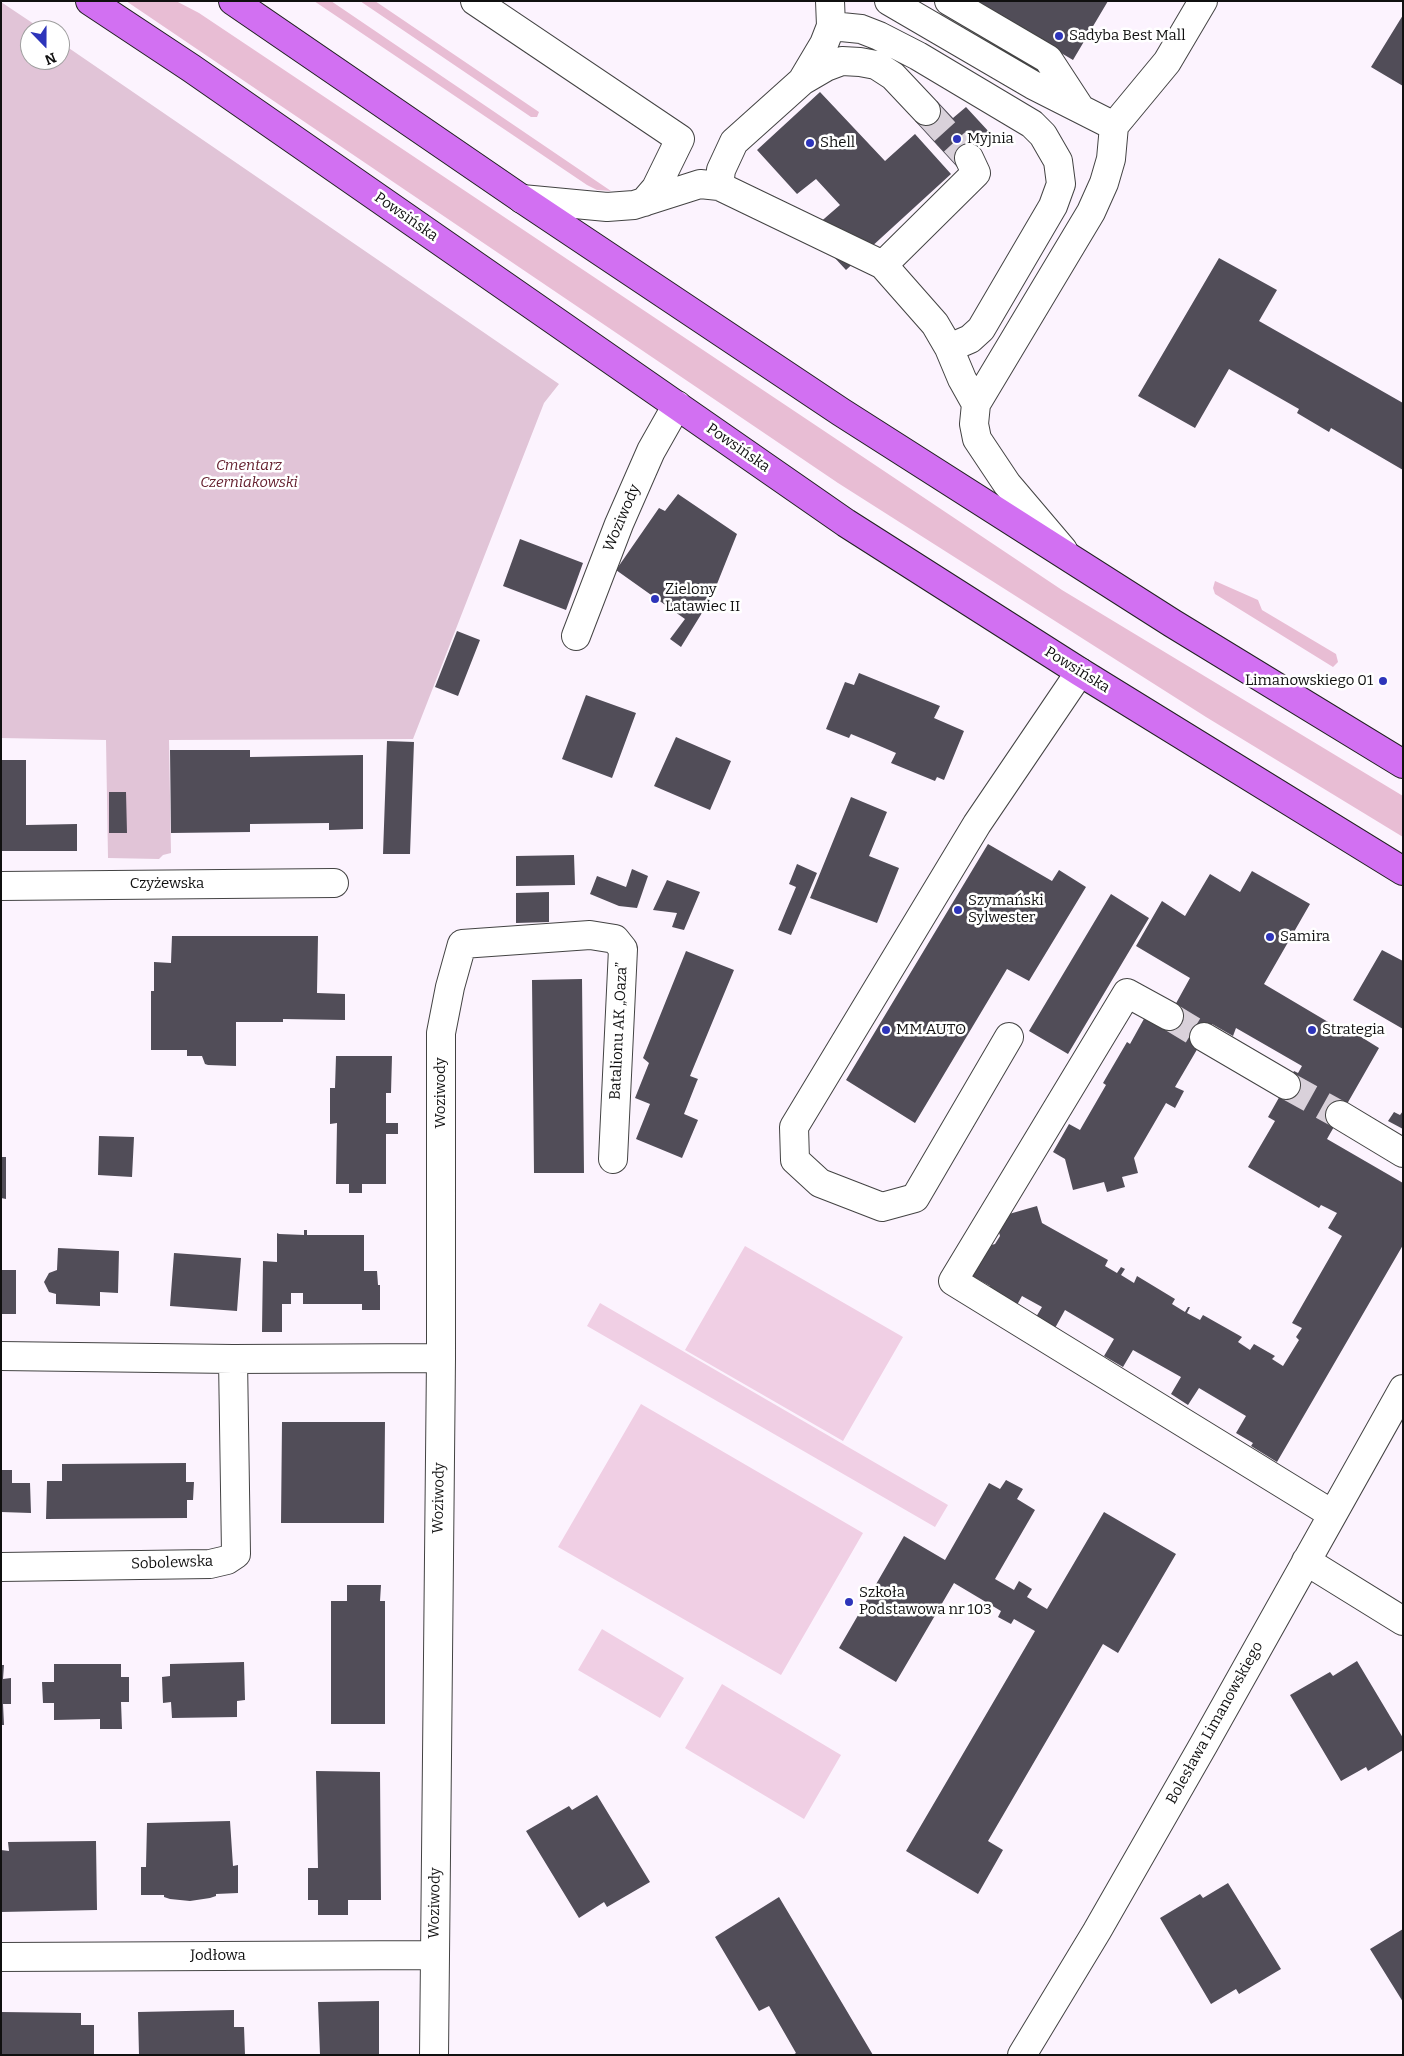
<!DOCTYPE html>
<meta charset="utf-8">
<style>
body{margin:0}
#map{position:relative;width:1404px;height:2056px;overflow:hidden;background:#fcf3fe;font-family:Bitter,serif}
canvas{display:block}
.frame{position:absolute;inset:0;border:2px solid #101010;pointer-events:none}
.north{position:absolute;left:20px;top:20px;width:50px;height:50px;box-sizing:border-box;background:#fff;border:1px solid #9f9f9f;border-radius:50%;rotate:158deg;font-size:14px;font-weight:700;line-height:20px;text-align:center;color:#101010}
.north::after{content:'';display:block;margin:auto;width:18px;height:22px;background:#2d34ba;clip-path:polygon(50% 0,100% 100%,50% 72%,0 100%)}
</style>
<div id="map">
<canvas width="1404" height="2056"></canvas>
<div class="frame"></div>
<div class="north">N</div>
</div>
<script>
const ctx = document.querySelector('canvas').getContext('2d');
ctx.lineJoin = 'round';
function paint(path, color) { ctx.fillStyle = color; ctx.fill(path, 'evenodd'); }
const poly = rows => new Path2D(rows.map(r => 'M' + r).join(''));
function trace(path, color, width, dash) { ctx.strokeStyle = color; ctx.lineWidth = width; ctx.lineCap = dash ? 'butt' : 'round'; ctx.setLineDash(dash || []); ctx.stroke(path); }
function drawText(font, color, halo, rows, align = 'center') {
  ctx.font = font + ' Bitter,serif'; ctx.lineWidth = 5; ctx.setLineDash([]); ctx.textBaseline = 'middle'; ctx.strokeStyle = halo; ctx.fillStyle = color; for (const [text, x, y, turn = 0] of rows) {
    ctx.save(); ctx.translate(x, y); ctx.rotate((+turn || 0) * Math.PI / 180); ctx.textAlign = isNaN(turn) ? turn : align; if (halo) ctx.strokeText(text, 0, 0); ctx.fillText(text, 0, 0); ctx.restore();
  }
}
paint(poly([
 [126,1,176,1,199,13,1062,590,1403,796,1403,837,1206,717,838,483],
 [314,1,331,1,611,191,597,190,587,185],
 [360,1,375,1,539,112,537,117,531,117],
 [1215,581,1258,600,1262,610,1336,654,1338,662,1333,667,1215,594,1213,588]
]), '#e8bdd4');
paint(poly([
 [1,2,43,30,30,30,30,60,60,60,60,42,559,384,544,403,413,739,169,740,171,853,163,855,159,859,108,858,106,740,1,738]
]), '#e1c4d7');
paint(poly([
 [745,1246,903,1337,843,1441,685,1350],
 [600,1303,948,1505,935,1527,587,1326],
 [641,1404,863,1533,781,1675,558,1547],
 [602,1629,684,1678,660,1718,578,1670],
 [722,1684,841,1755,804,1819,685,1748]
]), '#f0cfe4');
paint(poly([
 [973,1,1108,1,1073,60],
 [1403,15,1403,86,1371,67],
 [820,92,885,161,915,134,951,174,846,270,810,231,840,205,816,179,797,194,757,150],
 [937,101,953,118,966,107,990,133,977,145,980,148,958,168,915,121],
 [1219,258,1277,290,1259,321,1403,403,1403,470,1331,428,1329,432,1297,413,1299,409,1229,369,1195,428,1138,396],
 [678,494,737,534,707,609,705,608,681,647,670,639,685,619,616,570,659,508,665,511],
 [520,539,583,563,566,610,503,586],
 [457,631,480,640,458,696,435,687],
 [859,673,940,706,934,718,964,731,944,780,937,777,935,781,891,763,896,753,873,743,851,734,849,738,826,729,845,682,854,685],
 [586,695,636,713,612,778,562,759],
 [676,737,731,761,710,810,654,786],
 [387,741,414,742,410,854,383,854],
 [170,750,250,750,250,757,363,755,363,829,329,830,329,823,250,824,250,832,171,833],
 [1,760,26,760,26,825,77,824,77,851,1,851],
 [109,792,126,792,127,833,109,833],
 [851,797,887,812,869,856,899,868,877,923,810,898],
 [988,844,1052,881,1059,870,1086,887,1029,981,1007,969,915,1123,846,1080],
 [574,855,575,885,516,886,516,856],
 [797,864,817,873,791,935,778,930,796,887,789,884],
 [632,869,648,876,637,908,619,906,590,894,597,876,626,887],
 [1252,871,1310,904,1264,984,1345,1032,1358,1035,1379,1048,1327,1139,1403,1183,1403,1245,1277,1462,1251,1446,1253,1443,1236,1433,1246,1416,1199,1388,1188,1405,1171,1394,1181,1377,1133,1350,1123,1367,1104,1356,1114,1339,1065,1310,1055,1328,1036,1317,1042,1307,1022,1296,1017,1305,988,1289,990,1286,972,1276,978,1249,995,1244,1000,1236,995,1218,1037,1206,1042,1223,1108,1260,1105,1266,1117,1273,1121,1267,1125,1269,1121,1275,1134,1283,1137,1276,1175,1299,1172,1304,1185,1312,1188,1307,1190,1307,1187,1313,1200,1320,1203,1315,1242,1337,1238,1342,1250,1350,1254,1344,1275,1356,1272,1359,1283,1366,1299,1340,1296,1337,1302,1328,1292,1323,1342,1236,1328,1228,1337,1213,1321,1205,1319,1208,1248,1167,1275,1121,1268,1117,1294,1071,1298,1073,1302,1066,1236,1028,1233,1036,1212,1024,1175,1087,1184,1091,1175,1108,1166,1103,1134,1158,1138,1173,1122,1177,1125,1187,1107,1192,1104,1182,1073,1190,1065,1159,1053,1152,1069,1124,1080,1130,1106,1085,1103,1083,1127,1042,1130,1044,1145,1017,1169,1016,1190,978,1136,946,1162,901,1185,916,1210,874,1240,892],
 [667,880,700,892,684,930,672,927,677,913,653,910],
 [549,892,549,922,516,923,516,893],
 [1111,894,1149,918,1068,1054,1029,1031],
 [172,936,318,936,317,993,345,994,345,1020,283,1019,283,1022,236,1022,236,1066,208,1065,205,1064,202,1056,187,1056,187,1050,151,1050,151,991,154,991,154,962,171,963],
 [1382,950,1403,961,1403,1029,1353,1000],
 [686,951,734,970,690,1076,698,1079,697,1081,684,1114,698,1120,682,1158,636,1139,650,1104,635,1098,649,1063,643,1058],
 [582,979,584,1173,534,1173,532,980],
 [336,1056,392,1056,391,1093,386,1093,386,1123,398,1123,398,1134,386,1134,386,1184,362,1184,362,1193,349,1193,349,1184,336,1184,337,1123,330,1124,330,1088,335,1088],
 [1403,1111,1403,1129,1388,1121,1394,1112,1400,1115],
 [99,1136,134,1137,132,1177,98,1175],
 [1,1157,6,1157,6,1199,1,1198],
 [304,1230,307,1230,307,1235,364,1235,364,1271,377,1271,378,1285,380,1285,380,1310,362,1310,362,1304,303,1304,303,1293,291,1293,291,1304,282,1304,282,1332,262,1332,263,1261,277,1262,277,1233,279,1234,304,1235],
 [58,1248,119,1251,118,1293,100,1292,100,1306,56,1304,56,1294,49,1292,44,1282,49,1273,57,1270],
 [174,1253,241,1258,237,1311,170,1306],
 [1,1270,16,1270,16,1314,1,1314],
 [282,1422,385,1422,384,1523,281,1523],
 [186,1463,186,1482,194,1482,193,1500,187,1500,187,1518,46,1519,47,1481,62,1481,62,1464],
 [1,1470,12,1470,12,1483,30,1483,31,1513,1,1512],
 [1006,1480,1023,1489,1017,1499,1035,1510,995,1579,1014,1590,1019,1581,1032,1589,1027,1597,1047,1609,1104,1512,1176,1554,1118,1653,1103,1644,988,1841,1003,1850,978,1894,906,1851,1035,1631,1014,1619,1011,1624,998,1617,1001,1611,954,1583,896,1682,839,1648,904,1536,945,1560,989,1483,1000,1489],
 [347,1585,381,1585,380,1601,385,1601,385,1724,331,1724,331,1601,347,1601],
 [1357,1661,1403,1738,1403,1750,1368,1771,1366,1767,1341,1781,1290,1695,1330,1672,1333,1676],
 [244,1662,245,1700,237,1701,237,1717,172,1718,171,1702,163,1703,162,1677,170,1676,170,1664],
 [54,1664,121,1664,121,1677,129,1677,129,1702,121,1702,122,1729,100,1729,100,1719,54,1720,54,1703,43,1703,42,1682,54,1682],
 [1,1665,4,1665,3,1679,11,1678,11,1704,3,1704,4,1725,1,1725],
 [316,1771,380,1772,381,1900,348,1900,348,1915,318,1915,318,1900,308,1900,308,1868,318,1868],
 [597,1795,650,1882,607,1907,604,1902,579,1918,526,1831,569,1806,572,1810],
 [230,1821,233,1866,238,1865,238,1893,216,1894,216,1896,210,1898,190,1901,170,1899,164,1897,164,1895,141,1895,141,1867,146,1867,147,1823],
 [96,1841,97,1910,1,1912,1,1850,9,1851,8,1842],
 [1228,1883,1281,1969,1239,1994,1236,1989,1211,2004,1160,1918,1200,1894,1203,1898],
 [779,1897,873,2055,793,2055,796,2053,769,2006,759,2011,715,1937],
 [1403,1929,1403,2002,1370,1949],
 [379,2001,379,2055,320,2055,318,2002],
 [234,2010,234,2027,244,2027,245,2055,139,2055,138,2012],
 [1,2012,81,2013,81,2025,94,2025,94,2055,1,2055]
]), '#514d58');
trace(poly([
 [926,111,969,158],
 [1169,1016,1204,1037],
 [1286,1085,1340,1115]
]), '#d9d1da', 28, [28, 14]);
const minor = poly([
 [475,1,680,139,656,188,644,202],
 [889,1,1033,85,1114,126],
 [949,1,1048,59,1080,108],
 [831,26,861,29,879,36,918,56,1032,124,1043,135,1058,161,1061,184,1053,206,981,329,970,339,949,348],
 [802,81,826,67,842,61,860,62,876,65,893,76,926,111],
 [719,186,721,170,734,142,802,81,824,44,831,26,830,1],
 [522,199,607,207,634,205,700,184,719,186,883,265,935,324,949,348,962,379,976,404],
 [883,265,976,173,969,158],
 [1063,550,1007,484,977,439,974,424,976,404,1091,212,1104,183,1111,159,1114,126,1167,62,1203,1],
 [576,636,619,524,651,451,677,405],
 [1,886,334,883],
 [1169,1016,1127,993,953,1281,1332,1514],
 [1009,1037,915,1198,882,1207,820,1183,795,1160,794,1127,977,824,1080,672],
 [1204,1037,1286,1085],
 [1340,1115,1403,1153],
 [1,1356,233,1359,441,1358],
 [1306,1561,1403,1621],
 [1,1567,210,1564,227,1560,236,1554,233,1359],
 [1,1957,435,1955],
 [434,2055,441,1358,441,1033,450,987,462,944,590,935,615,939,623,949,613,1159],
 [1022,2055,1097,1931,1204,1744,1403,1389]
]);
const major = poly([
 [90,1,191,68,846,523,1080,672,1403,871],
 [233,1,522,199,841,412,1172,623,1403,764]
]);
trace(minor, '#434343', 30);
trace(major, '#212121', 30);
trace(minor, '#fff', 28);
trace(major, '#d270f2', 28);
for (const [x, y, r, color] of [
 [1059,36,5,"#2d34ba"],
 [957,139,5,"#2d34ba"],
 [810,143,5,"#2d34ba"],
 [655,599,5,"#2d34ba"],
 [1383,681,5,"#2d34ba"],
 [958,910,5,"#2d34ba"],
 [1270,937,5,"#2d34ba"],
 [886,1030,5,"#2d34ba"],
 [1312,1030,5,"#2d34ba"],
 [849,1602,5,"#2d34ba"]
]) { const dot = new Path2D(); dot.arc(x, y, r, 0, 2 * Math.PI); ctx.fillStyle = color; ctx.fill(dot); trace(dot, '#fff', 2); }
drawText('15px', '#101010', '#fff', [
 ["Sadyba Best Mall",1069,36],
 ["Myjnia",967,139],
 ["Shell",820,143],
 ["Zielony",665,590],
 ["Latawiec II",665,607],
 ["Limanowskiego 01",1373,681,"right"],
 ["Szymański",968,901],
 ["Sylwester",968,918],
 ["Samira",1280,937],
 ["MM AUTO",896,1030],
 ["Strategia",1322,1030],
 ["Szkoła",859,1593],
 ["Podstawowa nr 103",859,1610]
], 'left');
drawText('15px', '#101010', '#fff', [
 ["Powsińska",406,217,35],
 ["Powsińska",738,448,35],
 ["Woziwody",622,518,-67],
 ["Powsińska",1077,670,32],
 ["Czyżewska",167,884],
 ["Batalionu AK „Oaza”",619,1031,-87],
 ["Woziwody",441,1093,-90],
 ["Woziwody",439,1498,-89],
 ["Sobolewska",172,1563,-2],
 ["Bolesława Limanowskiego",1215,1723,-61],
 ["Woziwody",435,1903,-89],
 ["Jodłowa",218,1956]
]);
drawText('italic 15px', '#662230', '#fff', [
 ["Cmentarz",249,466],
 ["Czerniakowski",249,483]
]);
</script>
